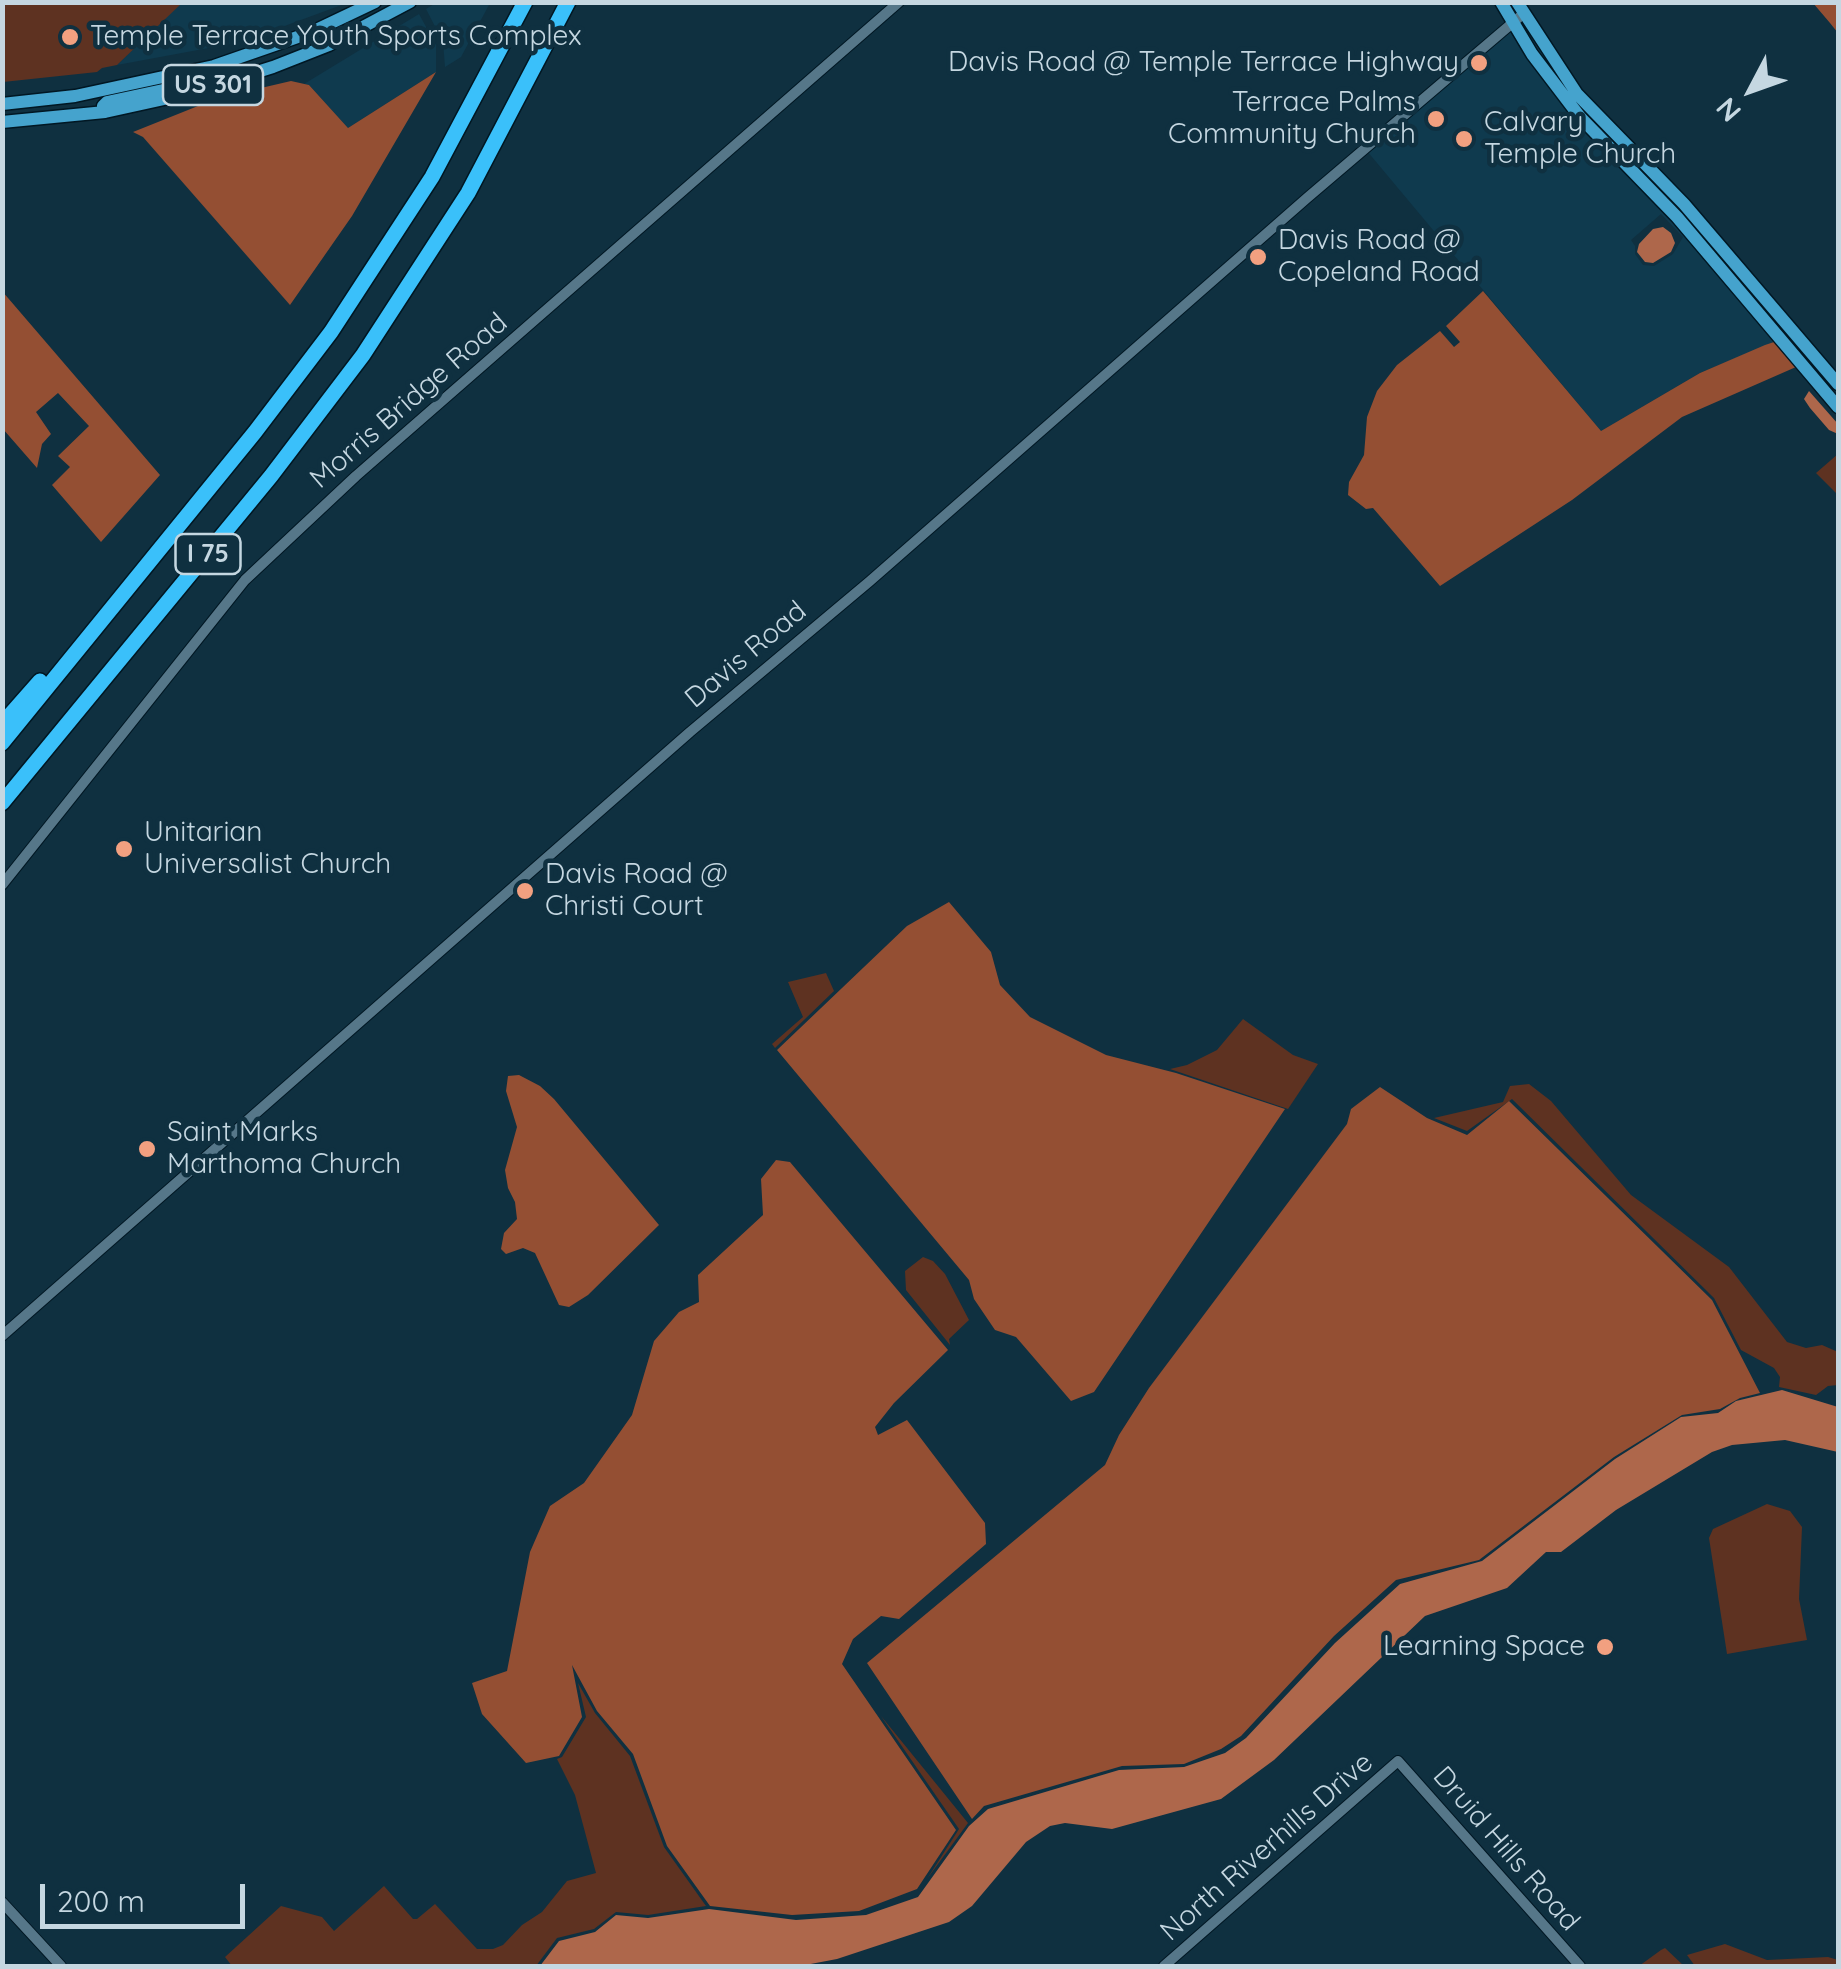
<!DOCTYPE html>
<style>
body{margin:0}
#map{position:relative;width:1841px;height:1969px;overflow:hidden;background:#0f3040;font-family:Quicksand,sans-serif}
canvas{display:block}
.frame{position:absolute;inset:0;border:5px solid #c5d7e1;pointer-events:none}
.north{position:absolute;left:1701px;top:40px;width:100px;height:100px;-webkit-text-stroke:8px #0f3040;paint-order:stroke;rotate:229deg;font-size:28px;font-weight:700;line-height:40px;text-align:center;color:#c5d7e1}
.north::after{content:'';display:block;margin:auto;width:35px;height:45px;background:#c5d7e1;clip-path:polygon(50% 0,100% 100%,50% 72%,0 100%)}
.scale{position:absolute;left:40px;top:1884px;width:205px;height:45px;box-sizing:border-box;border:5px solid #c5d7e1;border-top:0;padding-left:12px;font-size:30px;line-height:35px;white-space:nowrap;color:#c5d7e1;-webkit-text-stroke:8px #0f3040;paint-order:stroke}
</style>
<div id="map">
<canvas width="1841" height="1969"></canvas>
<div class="frame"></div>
<div class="north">N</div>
<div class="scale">200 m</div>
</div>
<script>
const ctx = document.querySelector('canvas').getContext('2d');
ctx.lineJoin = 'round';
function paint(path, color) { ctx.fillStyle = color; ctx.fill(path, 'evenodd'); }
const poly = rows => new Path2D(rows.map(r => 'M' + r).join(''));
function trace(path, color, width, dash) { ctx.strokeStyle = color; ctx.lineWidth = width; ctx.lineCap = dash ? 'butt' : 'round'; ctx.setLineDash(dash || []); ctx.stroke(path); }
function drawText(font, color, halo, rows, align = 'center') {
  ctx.font = font + ' Quicksand,sans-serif'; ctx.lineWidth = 9; ctx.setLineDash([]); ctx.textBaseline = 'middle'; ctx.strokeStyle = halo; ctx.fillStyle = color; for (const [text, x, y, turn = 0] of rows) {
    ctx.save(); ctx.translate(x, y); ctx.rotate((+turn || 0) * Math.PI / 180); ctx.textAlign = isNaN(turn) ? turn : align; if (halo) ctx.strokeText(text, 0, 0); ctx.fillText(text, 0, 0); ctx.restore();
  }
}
paint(poly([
 [182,2,347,2,347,3,241,42,117,65],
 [436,3,490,3,461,57,445,67,443,42,426,9],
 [419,14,436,45,436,72,348,128,309,85,304,84],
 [1522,19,1791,335,1788,338,1554,78,1517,23],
 [1511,28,1646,191,1777,341,1700,373,1601,431,1367,151],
 [1661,214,1683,237,1673,254,1654,266,1643,265,1635,254,1635,246,1631,240]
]), '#0f3a4e');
paint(poly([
 [2,3,3,2,182,3,117,65,102,68,97,72,3,82],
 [1838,454,1838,495,1816,473],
 [826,973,834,991,775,1048,772,1044,803,1017,788,982],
 [1243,1019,1293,1055,1318,1064,1288,1109,1170,1069,1187,1065,1217,1050],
 [1529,1084,1551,1101,1631,1195,1729,1267,1787,1342,1806,1348,1822,1345,1838,1352,1838,1385,1828,1386,1816,1395,1779,1387,1780,1377,1774,1368,1741,1350,1714,1298,1512,1099,1467,1131,1434,1118,1503,1102,1510,1086],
 [923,1257,933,1261,945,1274,969,1320,949,1339,950,1345,906,1290,905,1271],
 [1767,1504,1790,1511,1802,1527,1799,1599,1807,1640,1727,1654,1709,1538,1713,1529],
 [578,1683,595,1713,630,1756,664,1847,706,1906,648,1915,616,1912,594,1929,557,1938,536,1966,232,1966,225,1957,281,1906,322,1917,334,1931,384,1886,413,1919,417,1919,435,1904,477,1949,493,1949,503,1945,522,1925,542,1912,567,1881,596,1873,575,1795,557,1759,562,1757,586,1717],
 [881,1716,968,1823,927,1879,959,1829],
 [1725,1944,1767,1960,1828,1957,1838,1960,1838,1966,1695,1966,1687,1955],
 [1665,1948,1684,1966,1639,1966,1661,1950]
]), '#5e3221');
paint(poly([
 [1813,3,1838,3,1838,33,1830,23],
 [436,72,352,216,290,305,143,137,133,132,218,98,291,81,309,85,348,128],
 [2,291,160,475,101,542,52,485,70,467,58,456,89,426,58,393,36,412,51,434,42,444,37,468,3,429],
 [1483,291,1601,431,1700,373,1765,345,1777,341,1796,367,1682,417,1572,500,1440,586,1373,508,1366,509,1348,495,1349,482,1364,455,1367,417,1377,391,1397,365,1440,331,1454,347,1460,342,1446,326],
 [949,902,991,952,1000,985,1030,1017,1106,1055,1176,1073,1285,1109,1094,1392,1071,1401,1016,1337,995,1330,974,1299,969,1280,777,1050,907,926],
 [519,1075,540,1086,554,1099,659,1225,588,1295,569,1307,559,1305,535,1253,523,1248,506,1254,501,1249,504,1233,517,1219,515,1202,508,1188,505,1170,517,1127,506,1091,508,1076],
 [1380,1087,1427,1118,1467,1135,1509,1101,1712,1300,1760,1393,1740,1398,1720,1409,1682,1415,1614,1457,1479,1560,1396,1580,1334,1636,1241,1736,1221,1749,1184,1764,1122,1766,984,1806,972,1819,867,1663,1105,1465,1119,1435,1149,1388,1347,1124,1351,1109],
 [776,1160,790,1162,948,1350,894,1403,875,1427,878,1435,907,1420,985,1523,986,1544,899,1619,881,1616,853,1639,842,1664,956,1830,917,1889,859,1911,792,1915,710,1906,667,1846,633,1754,597,1711,572,1665,582,1717,559,1756,526,1763,482,1714,472,1683,507,1671,530,1552,550,1506,584,1483,632,1415,654,1341,679,1312,699,1302,698,1275,763,1215,761,1179]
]), '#944f33');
paint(poly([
 [1663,227,1671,233,1675,243,1671,252,1653,263,1645,262,1637,252,1639,244,1653,229],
 [1809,391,1838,424,1838,434,1829,430,1810,408,1804,399],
 [1782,1390,1838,1407,1838,1452,1785,1440,1732,1445,1712,1452,1616,1510,1561,1552,1546,1552,1507,1588,1425,1616,1274,1760,1221,1799,1112,1829,1065,1823,1050,1826,1026,1842,972,1906,949,1922,837,1959,800,1966,540,1966,559,1941,595,1932,616,1915,648,1918,709,1909,796,1920,866,1915,918,1897,969,1826,988,1809,1119,1770,1184,1767,1225,1753,1246,1738,1335,1643,1400,1584,1482,1561,1615,1459,1681,1417,1718,1413,1736,1401]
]), '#ae674b');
const tertiary = poly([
 [2,885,245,580,356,476,899,2],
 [2,1336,690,732,870,581,1307,198,1523,14],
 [2,1902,61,1966],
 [1164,1966,1398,1761,1580,1966]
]);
const primary = poly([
 [1501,2,1532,54,1580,117,1677,217,1838,407],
 [1517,2,1577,94,1684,204,1838,384],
 [2,104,75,96,214,66,312,32,375,2],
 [105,112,103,106,107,102,163,90,225,72,230,61],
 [2,122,105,112,187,94,273,67,329,45,410,2]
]);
const motorway = poly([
 [2,724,40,681],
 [2,743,255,432,331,332,432,177,525,2],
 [2,803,271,476,363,355,468,193,568,2]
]);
trace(tertiary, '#011723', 12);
trace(primary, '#011723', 15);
trace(motorway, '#011723', 18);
trace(tertiary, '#567789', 10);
trace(primary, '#45a3cd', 12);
trace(motorway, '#3ac0fa', 15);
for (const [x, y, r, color] of [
 [70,37,10,"#f2a080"],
 [1479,63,10,"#f2a080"],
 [1436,119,10,"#f2a080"],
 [1464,139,10,"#f2a080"],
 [1258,257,10,"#f2a080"],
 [124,849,10,"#f2a080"],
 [525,891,10,"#f2a080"],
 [147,1149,10,"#f2a080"],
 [1605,1647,10,"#f2a080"]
]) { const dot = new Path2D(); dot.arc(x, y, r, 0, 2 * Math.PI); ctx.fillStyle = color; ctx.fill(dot); trace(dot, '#0f3040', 4); }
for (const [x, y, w] of [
 [213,85,100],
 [208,554,65]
]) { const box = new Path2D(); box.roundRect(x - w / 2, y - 20, w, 40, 8); ctx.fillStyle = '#0f3040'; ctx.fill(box); trace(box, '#c5d7e1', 2.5); }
drawText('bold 25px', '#c5d7e1', null, [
 ["US 301",213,85],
 ["I 75",208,554]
]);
drawText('28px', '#c5d7e1', '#0f3040', [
 ["Temple Terrace Youth Sports Complex",90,37],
 ["Davis Road @ Temple Terrace Highway",1459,63,"right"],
 ["Terrace Palms",1416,103,"right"],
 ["Community Church",1416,135,"right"],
 ["Calvary",1484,123],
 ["Temple Church",1484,155],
 ["Davis Road @",1278,241],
 ["Copeland Road",1278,273],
 ["Unitarian",144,833],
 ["Universalist Church",144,865],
 ["Davis Road @",545,875],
 ["Christi Court",545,907],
 ["Saint Marks",167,1133],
 ["Marthoma Church",167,1165],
 ["Learning Space",1585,1647,"right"]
], 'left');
drawText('28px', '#c5d7e1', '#0f3040', [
 ["Morris Bridge Road",409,401,-41],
 ["Davis Road",746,655,-40],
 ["North Riverhills Drive",1267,1847,-41],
 ["Druid Hills Road",1506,1849,49]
]);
</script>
